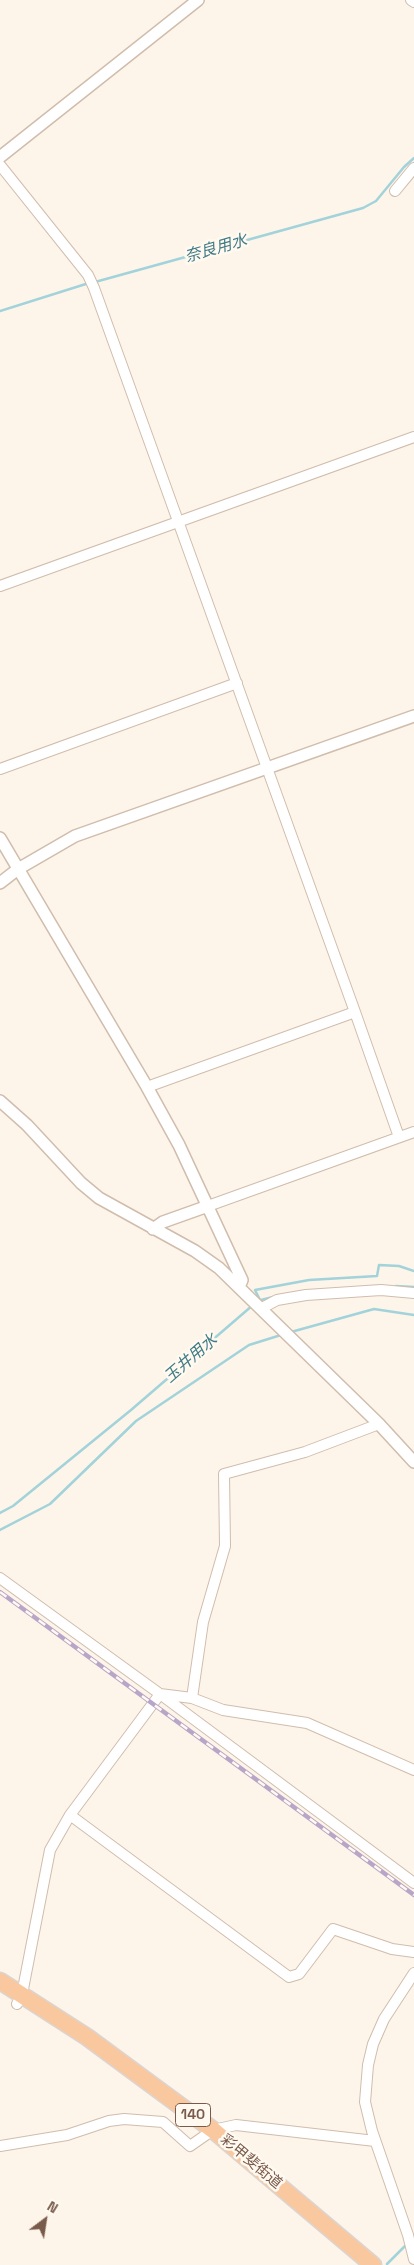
<!DOCTYPE html>
<meta charset="utf-8">
<style>
body{margin:0}
#map{position:relative;width:414px;height:2265px;overflow:hidden;background:#fdf5e9;font-family:"Space Grotesk",sans-serif}
canvas{display:block}
.north{position:absolute;left:20px;top:2195px;width:50px;height:50px;-webkit-text-stroke:4px #fff9f0;paint-order:stroke;rotate:31deg;font-size:14px;font-weight:700;line-height:20px;text-align:center;color:#795b4b}
.north::after{content:'';display:block;margin:auto;width:18px;height:22px;background:#795b4b;clip-path:polygon(50% 0,100% 100%,50% 72%,0 100%)}
</style>
<div id="map">
<canvas width="414" height="2265"></canvas>
<div class="north">N</div>
</div>
<script>
const ctx = document.querySelector('canvas').getContext('2d');
ctx.lineJoin = 'round';
const poly = rows => new Path2D(rows.map(r => 'M' + r).join(''));
function trace(path, color, width, dash) { ctx.strokeStyle = color; ctx.lineWidth = width; ctx.lineCap = dash ? 'butt' : 'round'; ctx.setLineDash(dash || []); ctx.stroke(path); }
function drawText(font, color, halo, rows, align = 'center') {
  ctx.font = font + ' "Space Grotesk","Noto Sans JP",sans-serif'; ctx.lineWidth = 5; ctx.setLineDash([]); ctx.textBaseline = 'middle'; ctx.strokeStyle = halo; ctx.fillStyle = color; for (const [text, x, y, turn = 0] of rows) {
    ctx.save(); ctx.translate(x, y); ctx.rotate((+turn || 0) * Math.PI / 180); ctx.textAlign = isNaN(turn) ? turn : align; if (halo) ctx.strokeText(text, 0, 0); ctx.fillText(text, 0, 0); ctx.restore();
  }
}
trace(poly([
 [95,282,363,208,376,201,404,167,414,158],
 [0,311,89,283],
 [396,1286,414,1287],
 [260,1300,255,1290,309,1280,377,1276,379,1265,399,1266,414,1271],
 [257,1301,273,1297],
 [291,1332,374,1309,414,1315],
 [0,1513,13,1506,131,1410,253,1305],
 [0,1530,50,1504,136,1421,249,1345,281,1335],
 [387,2264,407,2244]
]), '#a2d2da', 2.5);
const minor = poly([
 [411,0,414,2],
 [0,165,88,275,94,288,355,1012,399,1137],
 [395,191,414,168],
 [0,586,414,437],
 [0,769,237,683],
 [147,1087,355,1012],
 [208,1206,414,1132],
 [262,1308,277,1300,306,1295,381,1290,414,1293],
 [0,1578,160,1694,414,1883],
 [192,1698,203,1622,225,1546,224,1474,305,1452,379,1424],
 [70,1815,289,1977,299,1974,333,1929,392,1949,414,1952],
 [414,1973,384,2019,373,2044,368,2065,365,2102,372,2131,408,2235,414,2259],
 [17,2004,22,1994,50,1850,70,1815,160,1694,192,1698,223,1710,307,1723,414,1770],
 [0,2146,67,2135,109,2121,124,2119,163,2122,190,2146,213,2130,236,2125,375,2141]
]);
const tertiary = poly([
 [0,157,198,0],
 [0,838,147,1087,179,1145,242,1280,239,1287],
 [0,883,18,869,75,836,414,716],
 [0,1101,27,1125,81,1183,99,1198,195,1251,219,1268,379,1424,414,1462],
 [153,1229,163,1222,208,1206]
]);
const trunk = poly([
 [0,1981,87,2037,213,2130,373,2265]
]);
trace(minor, '#d0bdad', 12);
trace(tertiary, '#d0bdad', 14);
trace(trunk, '#dcd4d0', 19);
trace(minor, '#fff', 10);
trace(tertiary, '#fff', 11);
trace(trunk, '#fac89f', 16);
const rail = poly([
 [0,1592,414,1895]
]);
trace(rail, '#b8a5c8', 4.5);
trace(rail, '#fff9f0', 2.5, [8]);
for (const [x, y, w] of [
 [193,2115,35]
]) { const box = new Path2D(); box.roundRect(x - w / 2, y - 11.5, w, 23, 4); ctx.fillStyle = '#fff9f0'; ctx.fill(box); trace(box, '#795b4b', 1); }
drawText('bold 14px', '#795b4b', null, [
 ["140",193,2115]
]);
drawText('15px', '#795b4b', '#fff9f0', [
 ["彩甲斐街道",251,2162,40]
]);
drawText('italic 16px', '#407b86', '#fff9f0', [
 ["奈良用水",216,249,-16],
 ["玉井用水",191,1359,-41]
]);
</script>
